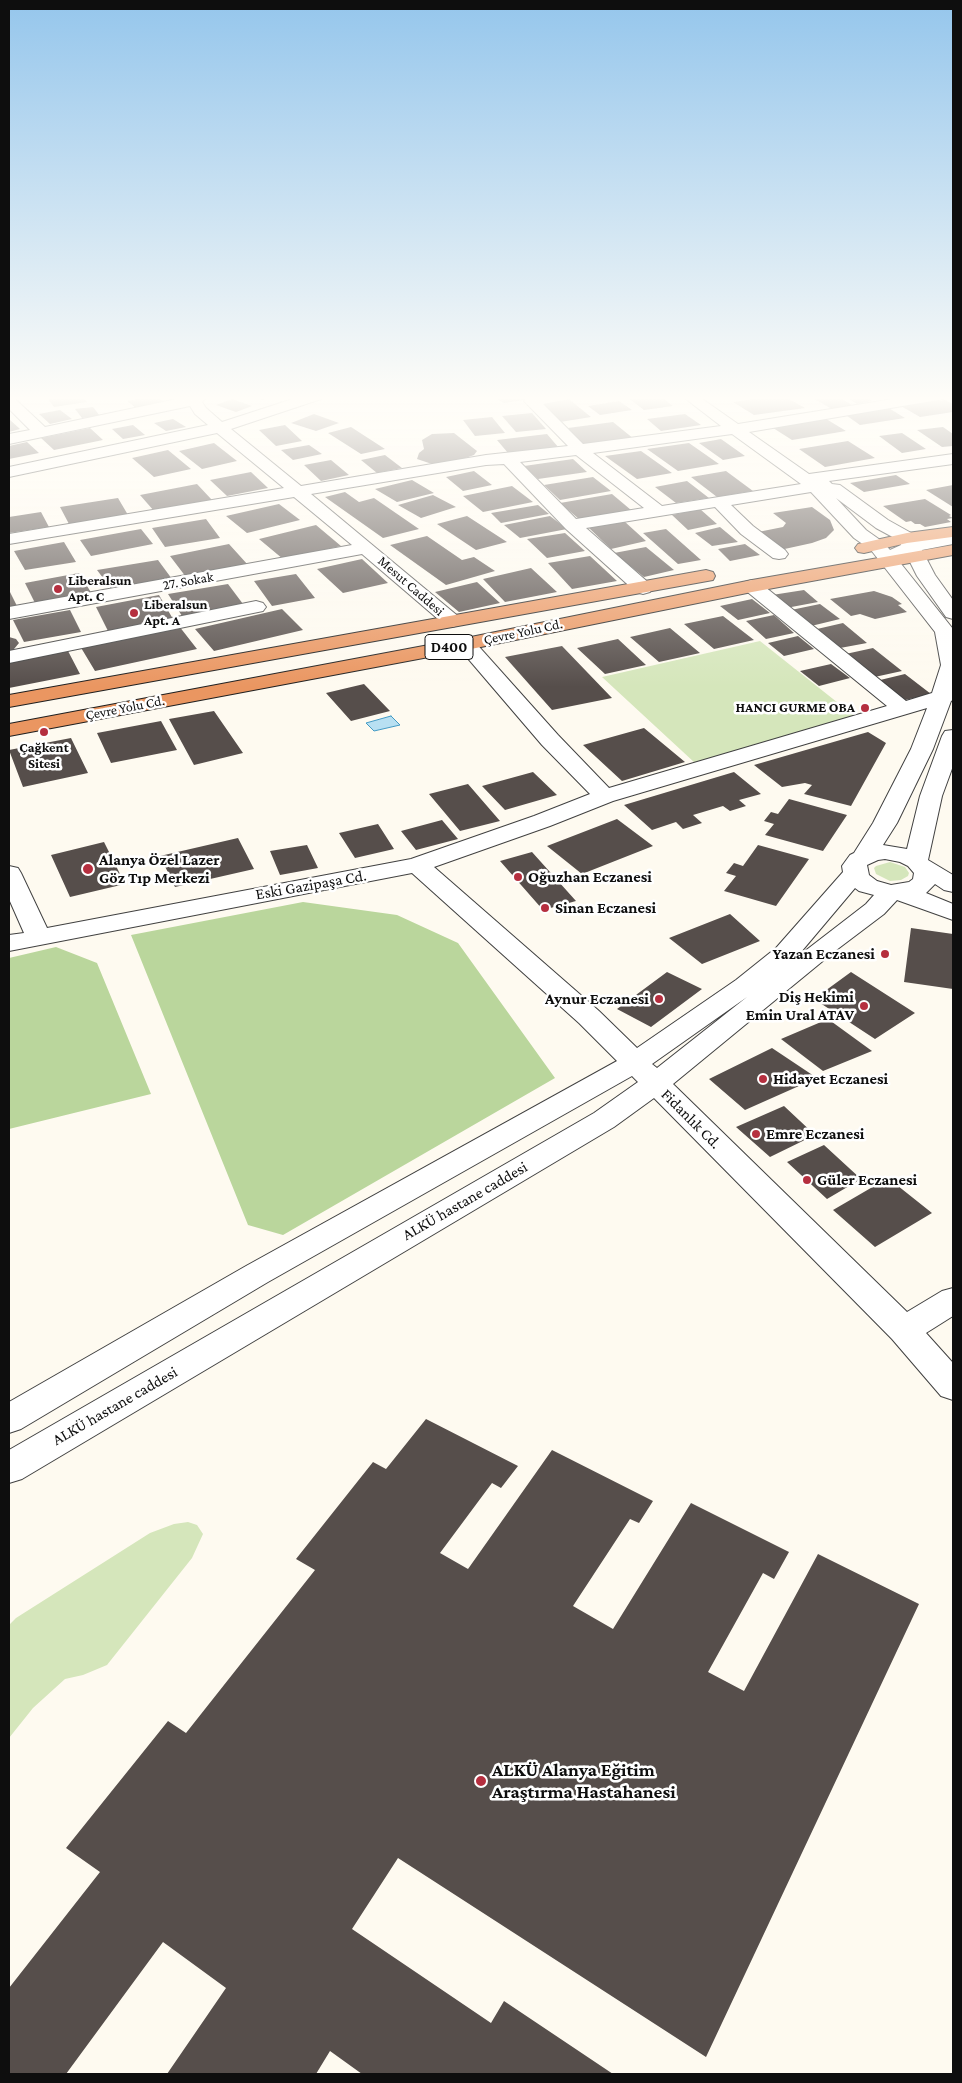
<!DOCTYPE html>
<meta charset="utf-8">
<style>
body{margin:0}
#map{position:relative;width:962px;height:2083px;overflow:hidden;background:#fefaf0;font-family:"Crimson Pro",serif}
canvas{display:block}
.frame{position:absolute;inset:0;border:10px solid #0e0e0e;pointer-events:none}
</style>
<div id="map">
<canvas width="962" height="2083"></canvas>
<div class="frame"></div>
</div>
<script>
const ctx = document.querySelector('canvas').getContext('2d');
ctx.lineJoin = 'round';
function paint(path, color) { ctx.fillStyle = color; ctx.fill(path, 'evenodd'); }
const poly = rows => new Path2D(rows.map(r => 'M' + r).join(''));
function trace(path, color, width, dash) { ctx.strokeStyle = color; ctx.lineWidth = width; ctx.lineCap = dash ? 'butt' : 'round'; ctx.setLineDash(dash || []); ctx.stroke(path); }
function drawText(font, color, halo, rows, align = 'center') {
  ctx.font = font + ' "Crimson Pro",serif'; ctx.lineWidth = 5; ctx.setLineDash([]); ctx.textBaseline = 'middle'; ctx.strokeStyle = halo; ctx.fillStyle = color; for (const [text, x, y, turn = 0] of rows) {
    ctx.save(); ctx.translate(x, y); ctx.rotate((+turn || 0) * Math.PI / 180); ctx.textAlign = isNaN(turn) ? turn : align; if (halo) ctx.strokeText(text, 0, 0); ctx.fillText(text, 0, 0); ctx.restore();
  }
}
paint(poly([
 [760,641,862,722,695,763,602,677],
 [890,862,905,867,909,873,908,876,901,880,890,881,876,874,874,868,876,866],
 [188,1522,197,1525,203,1534,192,1558,107,1665,83,1675,65,1679,33,1708,9,1738,9,1625,16,1618,150,1533,174,1524]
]), '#d5e6bb');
paint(poly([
 [303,902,397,915,458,943,555,1078,283,1235,248,1225,131,935],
 [56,947,97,963,151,1094,9,1129,9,958]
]), '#bad69c');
const water = poly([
 [391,716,400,725,374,731,366,723,391,716]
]);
paint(water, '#b8e0f2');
trace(water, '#439ac4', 1);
paint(poly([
 [46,396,83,396,87,402,54,407],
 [156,396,165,402,136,408,127,401],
 [251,396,276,396,262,400],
 [492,396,533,396,536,398,504,403],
 [639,396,660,396,673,406,644,410,627,397],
 [775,396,784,396,805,408,754,415,733,402],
 [809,396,837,396,852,405,832,409],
 [844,396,864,396,872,401,857,404],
 [232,399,252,406,236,412,216,405],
 [570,400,591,417,560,422,539,404],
 [945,400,953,404,953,412,920,417,901,406],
 [619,401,632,410,600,415,588,406],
 [93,407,100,416,82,418,75,409],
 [887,407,905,418,860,425,843,413],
 [60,410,72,419,50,424,39,414],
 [532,413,546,429,516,432,502,416],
 [314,414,339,423,316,431,291,423],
 [685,414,701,425,661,431,647,419],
 [492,417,505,433,475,436,463,420],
 [823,417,846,431,792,440,770,426],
 [9,419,20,429,9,432],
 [173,419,186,427,166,431,154,423],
 [613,422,634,439,585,447,568,428],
 [133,425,145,435,123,439,112,429],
 [285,425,302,441,276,446,259,430],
 [351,427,385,449,361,454,328,433],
 [943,427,953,434,953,446,942,447,917,430],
 [90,428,103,440,54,450,41,438],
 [454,433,477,451,474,455,460,460,432,464,417,459,419,453,424,449,422,440,432,434],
 [902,433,926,449,902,453,879,436],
 [547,434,559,448,508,453,497,440],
 [721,439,745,456,723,460,699,443],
 [848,441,875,458,825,467,799,449],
 [27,442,39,453,9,459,9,446],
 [214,443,237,461,202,469,179,451],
 [689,443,719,464,678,471,647,449],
 [309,445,322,454,293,460,281,450],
 [168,450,191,469,154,477,132,458],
 [641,451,672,473,637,479,605,456],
 [385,455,402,468,377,473,361,460],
 [573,459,587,472,538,479,524,466],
 [331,460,349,475,321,481,304,465],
 [474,471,492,485,463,491,446,477],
 [726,471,753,491,717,497,691,477],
 [251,472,268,488,227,496,210,480],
 [896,475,910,484,864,492,850,483],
 [593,477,611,491,560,500,544,485],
 [412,480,434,493,397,502,375,489],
 [687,481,709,498,676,503,655,487],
 [197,484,212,500,154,511,140,495],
 [953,485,953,507,926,490],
 [512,486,533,502,483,512,463,496],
 [345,492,359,502,374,498,419,529,383,538,325,497],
 [612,494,631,510,579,519,560,503],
 [433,495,456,507,421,518,398,505],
 [118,498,128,515,69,524,60,507],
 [925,499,951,515,949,516,953,518,947,519,951,522,925,527,920,524,915,524,911,521,906,522,883,506],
 [279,504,300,520,247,533,226,516],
 [538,505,549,514,501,523,491,513],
 [812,507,830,520,834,530,826,538,812,543,780,550,758,532,783,527,786,523,773,513],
 [700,509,717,524,688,530,672,515],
 [41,512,49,527,9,533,9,517],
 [467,516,507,542,476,550,437,524],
 [550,516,567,529,520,538,504,525],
 [206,519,220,538,165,547,152,528],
 [624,521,646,541,611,549,589,528],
 [316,525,341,546,283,559,259,539],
 [720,527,738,542,712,546,695,533],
 [141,529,153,544,91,556,80,540],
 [666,529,701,560,678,564,643,533],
 [565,533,585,551,547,558,527,539],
 [427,536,462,560,474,557,495,571,446,585,390,545],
 [64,542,76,562,25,570,14,551],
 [229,544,248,565,186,577,170,556],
 [745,544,760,555,730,561,718,549],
 [646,547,674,570,644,577,614,553],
 [590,556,617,581,572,589,548,563],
 [362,559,388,583,343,593,317,569],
 [158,560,172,579,112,590,97,570],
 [531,568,557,592,505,602,483,579],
 [79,573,92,594,36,605,25,583],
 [296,574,315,598,272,606,254,581],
 [477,582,500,603,459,612,435,592],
 [228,584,243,604,182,616,168,594],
 [9,590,17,606,9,608],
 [804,590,818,602,786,608,772,595],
 [874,591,892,597,902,604,898,605,907,612,875,619,860,614,851,616,830,599],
 [159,595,173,619,108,631,96,607],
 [752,599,770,613,738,620,720,606],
 [820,604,840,619,811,626,791,610],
 [282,609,303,630,214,651,195,629],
 [70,610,81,632,24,642,13,620],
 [774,615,794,633,766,639,746,621],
 [723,616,754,640,714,649,684,624],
 [843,623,867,643,840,648,817,629],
 [179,626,197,649,95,671,80,646],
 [670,628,700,653,659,662,630,637],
 [798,636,814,649,784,656,768,643],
 [9,637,16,639,19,643,14,649,18,653,9,655],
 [618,639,646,665,605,674,577,648],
 [562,646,612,698,552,710,505,657],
 [873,648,902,671,870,678,841,655],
 [68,651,80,674,9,688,9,663],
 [831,664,850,678,819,686,800,671],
 [905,674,931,694,901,701,876,681],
 [364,684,390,711,351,721,326,693],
 [214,711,243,753,194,765,169,719],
 [161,721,177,750,111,763,97,733],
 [644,728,685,762,622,781,583,745],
 [868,732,886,743,851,806,804,794,812,785,805,783,782,787,754,765],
 [71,738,88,773,23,787,9,750],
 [533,772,557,795,505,810,482,786],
 [734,772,761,794,739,800,746,806,730,811,723,806,693,815,702,823,683,829,676,822,652,830,624,805],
 [468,784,500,821,460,831,429,794],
 [789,799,847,815,823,851,765,835,774,824,764,821,771,812,778,814],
 [617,819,653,846,582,874,547,846],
 [442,820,458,839,416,850,401,831],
 [378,824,394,849,355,858,339,833],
 [238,838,254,869,175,887,160,856],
 [104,842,125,884,70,897,51,855],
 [307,845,318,868,280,875,270,851],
 [758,845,809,859,776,906,724,891,736,876,726,873,734,863,743,866],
 [532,852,576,901,543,910,500,861],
 [730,914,760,941,702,964,669,938],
 [911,928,953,934,953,989,904,982],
 [667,972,702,989,651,1027,617,1009],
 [851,972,915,1013,875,1039,814,999],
 [828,1019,872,1051,823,1071,781,1039],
 [772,1048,817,1078,745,1110,709,1079],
 [784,1106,815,1135,770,1157,736,1127],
 [824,1145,861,1179,827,1199,787,1162],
 [888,1178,932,1213,875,1247,833,1210],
 [426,1419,518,1466,501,1488,492,1483,440,1553,468,1569,552,1450,653,1501,639,1523,630,1519,573,1606,613,1629,691,1503,789,1552,774,1579,763,1573,708,1672,744,1691,818,1554,919,1604,706,2057,398,1858,352,1929,491,2023,504,2001,613,2074,362,2074,330,2051,316,2074,167,2074,226,1988,163,1942,66,2074,9,2074,9,1988,100,1872,66,1848,168,1721,186,1733,315,1570,296,1559,373,1462,386,1469]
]), '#564e4b');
const minor = poly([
 [9,396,14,398,45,427,191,396,207,396,202,402,206,408,222,422,302,396,323,396,321,399,231,429,301,486,486,455,568,446,524,401,527,398,537,396,571,396,569,399,543,404,583,444,721,426,682,396,698,396,738,424,912,396,945,396,943,399,938,400,749,432,809,474,953,454,953,464,829,481,832,484,840,485,888,520,913,534,917,540,953,534,953,544,922,550,935,575,953,600,953,619,946,617,917,576,907,556,898,560,953,629,953,700,951,701,933,749,897,823,883,845,907,849,920,796,942,736,945,731,953,730,953,766,942,796,928,860,953,875,953,892,944,890,935,884,926,893,953,904,953,920,897,900,884,914,835,951,673,1084,907,1312,942,1291,953,1288,953,1316,926,1333,953,1363,953,1400,941,1396,892,1339,654,1098,614,1127,22,1479,9,1483,9,1450,594,1113,638,1082,632,1076,268,1282,21,1429,9,1433,9,1402,246,1266,617,1061,579,1023,412,873,9,951,9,935,24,933,9,899,9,866,18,868,21,873,47,928,411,859,534,816,590,794,542,745,459,648,456,644,459,640,466,638,473,640,558,735,609,788,887,706,745,590,743,586,745,582,752,580,759,582,906,701,932,693,941,665,935,632,871,550,854,538,811,492,731,505,753,526,785,550,788,554,785,558,779,559,773,558,741,534,715,507,586,528,650,584,652,588,650,592,643,594,636,592,566,529,504,464,486,465,311,494,459,617,462,621,459,625,452,627,445,625,362,554,9,619,9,607,352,545,294,497,9,544,9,534,284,488,217,433,9,477,9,467,208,425,195,414,190,406,9,444,9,434,30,430,9,409,9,396],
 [732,434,801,484,662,506,593,453,732,434],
 [576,455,644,508,576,519,520,462,576,455],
 [836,498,876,528,900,541,901,545,890,550,883,542,866,530,836,498],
 [927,708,911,749,873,823,854,853,850,855,842,866,843,872,776,948,736,980,637,1048,599,1011,434,867,550,826,613,801,927,708],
 [885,859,900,862,908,866,914,873,913,879,909,882,891,885,877,881,869,875,867,865,878,860,885,859],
 [855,888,859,891,874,895,866,904,796,958,855,888],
 [747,997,657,1068,652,1064,747,997],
 [256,601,263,603,266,607,263,611,9,663,9,651,256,601]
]);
const highway = poly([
 [953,527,952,537,907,543,864,553,858,552,855,548,858,544,907,533,953,527],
 [953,545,953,555,752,592,466,650,9,736,9,724,466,638,752,580,953,545],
 [706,570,713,572,715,576,713,580,9,707,9,695,706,570]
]);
trace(minor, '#414141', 2);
trace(highway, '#1f1f1f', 2);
paint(minor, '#fff');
paint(highway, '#ea9661');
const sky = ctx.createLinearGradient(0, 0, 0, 687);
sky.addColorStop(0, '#95c6ec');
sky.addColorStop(0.58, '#fffdf8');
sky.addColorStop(1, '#fffdf800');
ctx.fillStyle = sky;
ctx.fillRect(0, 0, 962, 687);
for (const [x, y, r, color] of [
 [58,589,5,"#b52f3f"],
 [134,613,5,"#b52f3f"],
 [865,708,5,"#b52f3f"],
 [44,732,5,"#b52f3f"],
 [88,869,6,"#b52f3f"],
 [518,877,5,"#b52f3f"],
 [545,908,5,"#b52f3f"],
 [885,954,5,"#b52f3f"],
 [659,999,5,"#b52f3f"],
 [864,1006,5,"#b52f3f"],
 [763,1079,5,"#b52f3f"],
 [756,1134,5,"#b52f3f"],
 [807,1180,5,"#b52f3f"],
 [481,1781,6,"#b52f3f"]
]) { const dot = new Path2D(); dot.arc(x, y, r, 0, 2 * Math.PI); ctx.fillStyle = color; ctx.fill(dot); trace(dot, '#fff', 2); }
drawText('bold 14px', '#0e0e0e', '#fff', [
 ["Liberalsun",68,581],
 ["Apt. C",68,597],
 ["Liberalsun",144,605],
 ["Apt. A",144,621],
 ["HANCI GURME OBA",855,708,"right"],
 ["Çağkent",44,748,"center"],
 ["Sitesi",44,764,"center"]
], 'left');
drawText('14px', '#0e0e0e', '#fff', [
 ["27. Sokak",188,581,-10],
 ["Mesut Caddesi",411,586,41],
 ["Çevre Yolu Cd.",523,632,-12],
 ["Çevre Yolu Cd.",125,708,-11]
]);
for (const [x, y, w] of [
 [449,647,48]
]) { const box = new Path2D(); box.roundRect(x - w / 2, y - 12.5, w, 25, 4); ctx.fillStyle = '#fff'; ctx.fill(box); trace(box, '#0e0e0e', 1); }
drawText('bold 15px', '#0e0e0e', null, [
 ["D400",449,647]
]);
drawText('bold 16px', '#0e0e0e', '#fff', [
 ["Alanya Özel Lazer",99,860],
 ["Göz Tıp Merkezi",99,878],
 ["Oğuzhan Eczanesi",528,877],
 ["Sinan Eczanesi",555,908],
 ["Yazan Eczanesi",875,954,"right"],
 ["Diş Hekimi",854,997,"right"],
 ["Emin Ural ATAV",854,1015,"right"],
 ["Aynur Eczanesi",649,999,"right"],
 ["Hidayet Eczanesi",773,1079],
 ["Emre Eczanesi",766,1134],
 ["Güler Eczanesi",817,1180]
], 'left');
drawText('16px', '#0e0e0e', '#fff', [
 ["Eski Gazipaşa Cd.",311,885,-10],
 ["Fidanlık Cd.",691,1119,45],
 ["ALKÜ hastane caddesi",465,1201,-30],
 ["ALKÜ hastane caddesi",115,1406,-30]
]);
drawText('bold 19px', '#0e0e0e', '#fff', [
 ["ALKÜ Alanya Eğitim",492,1770],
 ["Araştırma Hastahanesi",492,1792]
], 'left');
</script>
